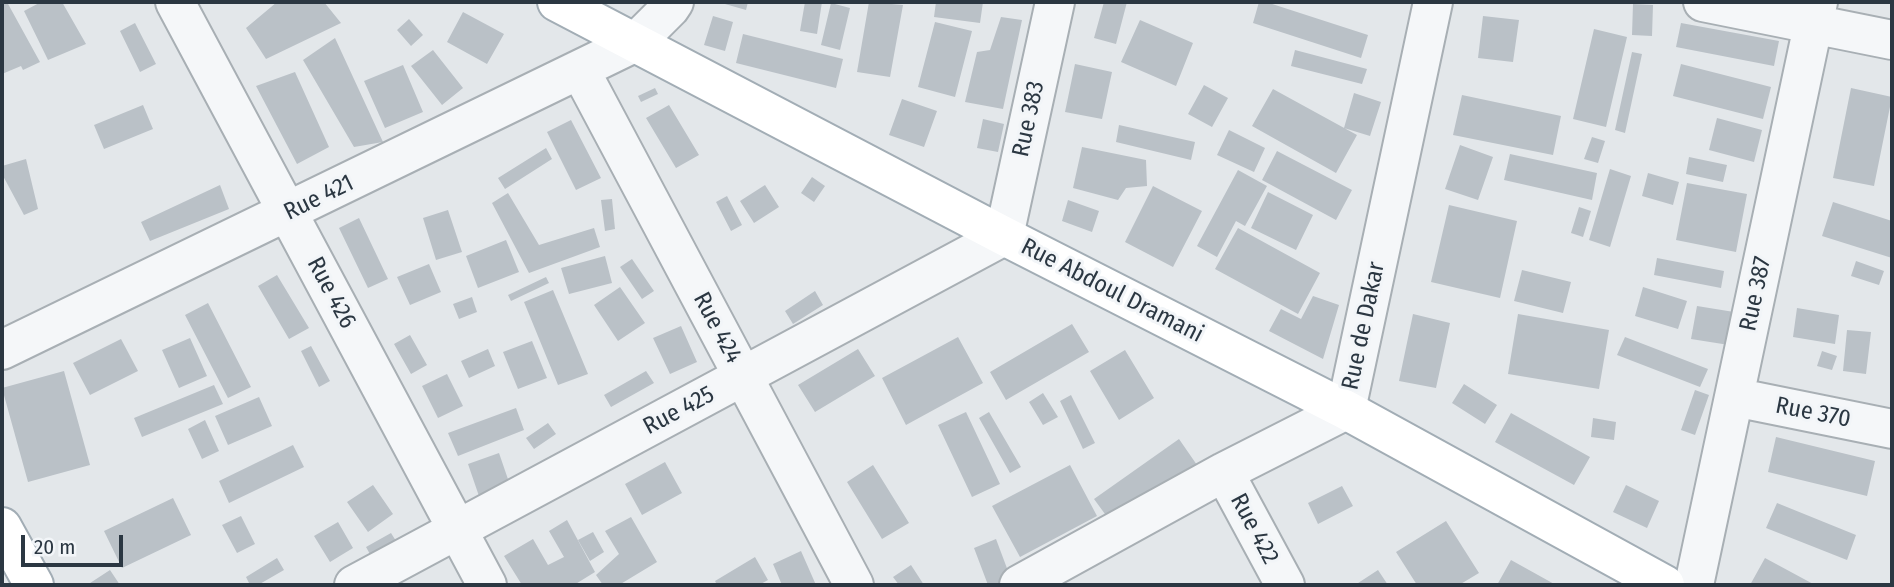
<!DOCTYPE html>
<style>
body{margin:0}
#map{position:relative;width:1894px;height:587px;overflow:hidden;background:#e3e7ea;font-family:"Fira Sans Condensed",sans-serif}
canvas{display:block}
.frame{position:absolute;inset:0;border:4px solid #2b3742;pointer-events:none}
.scale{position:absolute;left:21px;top:535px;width:102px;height:32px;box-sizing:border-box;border:4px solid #2b3742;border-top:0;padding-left:9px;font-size:21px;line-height:24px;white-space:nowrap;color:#2b3742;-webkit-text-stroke:5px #f2f5f8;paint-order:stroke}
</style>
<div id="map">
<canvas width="1894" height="587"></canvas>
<div class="frame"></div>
<div class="scale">20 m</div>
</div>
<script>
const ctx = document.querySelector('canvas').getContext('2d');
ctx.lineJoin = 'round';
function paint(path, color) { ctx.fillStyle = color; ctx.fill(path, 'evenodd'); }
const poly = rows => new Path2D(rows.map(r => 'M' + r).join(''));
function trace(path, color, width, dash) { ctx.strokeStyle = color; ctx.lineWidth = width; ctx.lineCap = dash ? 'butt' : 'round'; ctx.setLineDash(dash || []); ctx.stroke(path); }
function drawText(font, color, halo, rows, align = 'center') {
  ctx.font = font + ' "Fira Sans Condensed",sans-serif'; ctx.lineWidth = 6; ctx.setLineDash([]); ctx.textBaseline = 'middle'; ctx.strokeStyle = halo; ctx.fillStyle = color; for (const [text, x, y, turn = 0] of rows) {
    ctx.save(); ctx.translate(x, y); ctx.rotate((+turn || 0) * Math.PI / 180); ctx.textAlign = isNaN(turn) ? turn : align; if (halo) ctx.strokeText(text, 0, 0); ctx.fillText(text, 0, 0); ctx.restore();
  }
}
paint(poly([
 [2,2,7,2,40,62,23,70,21,66,2,74],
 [41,2,62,2,86,44,48,60,24,11],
 [277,2,324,2,341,23,266,59,246,28],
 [718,2,748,2,746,10],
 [805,2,822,2,817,34,800,31],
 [869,2,903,5,890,77,857,72],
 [936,2,983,2,980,23,934,17],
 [1104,2,1127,2,1116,44,1094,38],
 [1259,2,1266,2,1368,35,1361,58,1253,23],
 [831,3,850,8,840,50,821,45],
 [1633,4,1653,5,1652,36,1632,35],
 [463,12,504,34,487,64,447,42],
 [713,16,733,22,725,51,704,45],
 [1483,16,1519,20,1513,62,1478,58],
 [1001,17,1022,20,1003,109,965,102,977,52,990,50],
 [409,19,423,35,411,46,397,30],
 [1140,20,1193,43,1176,86,1121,62],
 [935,22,972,31,955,97,918,87],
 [135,23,156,64,140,72,120,31],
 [1681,23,1779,41,1774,66,1676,47],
 [1594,29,1627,37,1606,127,1573,119],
 [743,34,843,59,836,88,736,63],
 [335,38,383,142,354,147,303,60],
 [433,50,463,88,442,105,411,66],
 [1295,50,1367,69,1362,84,1291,66],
 [1632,52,1642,54,1625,133,1615,130],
 [1075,64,1112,72,1102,119,1065,112],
 [1681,64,1771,87,1763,119,1673,96],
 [403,65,423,112,385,128,364,81],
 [295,72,329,147,297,164,256,86],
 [1204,85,1228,98,1212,127,1188,114],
 [655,88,658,94,641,102,638,96],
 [1851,88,1892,97,1874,186,1833,178],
 [1273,89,1357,135,1336,173,1252,126],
 [1354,93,1381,102,1370,136,1344,128],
 [1462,95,1561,116,1553,155,1453,135],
 [902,99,937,111,924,147,889,135],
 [143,105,153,129,104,149,94,125],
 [669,105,699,155,676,168,646,118],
 [1717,118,1762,130,1754,162,1709,150],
 [983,119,1004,124,998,152,977,148],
 [571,120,601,178,576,190,547,132],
 [1119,125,1195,142,1191,160,1116,142],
 [1229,130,1265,148,1254,172,1217,155],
 [1592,137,1605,141,1598,163,1584,159],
 [1460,145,1493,157,1478,200,1445,189],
 [1082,147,1146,160,1147,186,1126,188,1118,200,1073,188],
 [546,148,552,159,505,189,498,178],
 [1277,151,1352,190,1336,220,1262,180],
 [1510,154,1597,173,1592,200,1504,180],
 [1689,157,1727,165,1723,182,1686,174],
 [26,159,38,209,24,215,2,174,2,166],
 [1610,169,1631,176,1610,247,1589,240],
 [1238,170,1267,186,1245,226,1236,221,1217,257,1197,246],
 [1648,173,1679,182,1673,205,1642,196],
 [812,177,825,186,814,202,801,193],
 [1687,183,1747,194,1736,252,1676,240],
 [220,185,229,209,150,241,141,222],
 [765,185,779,207,754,223,740,201],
 [1153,186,1202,211,1173,267,1125,242],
 [1268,192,1313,215,1296,250,1251,228],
 [508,193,539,245,594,228,600,247,529,273,492,203],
 [727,196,742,225,731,231,716,202],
 [612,199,615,229,605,231,601,200],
 [1068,200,1099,211,1092,232,1062,221],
 [1833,202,1892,221,1892,258,1822,236],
 [1449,205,1517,221,1500,298,1431,282],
 [1579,207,1591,211,1583,237,1571,233],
 [448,210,462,252,436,260,423,218],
 [359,218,388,279,368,288,339,228],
 [1238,228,1320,273,1298,314,1215,269],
 [506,240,519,272,478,288,466,256],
 [605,256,612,283,569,294,561,268],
 [1657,258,1724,271,1721,288,1654,275],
 [632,259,654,291,642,299,620,267],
 [1856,261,1884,271,1879,285,1851,276],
 [429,264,441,292,410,305,397,277],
 [1522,270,1571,282,1563,313,1514,301],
 [277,275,309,328,289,339,258,286],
 [546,277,549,283,511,301,508,295],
 [620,287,645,323,618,341,594,305],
 [1643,287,1687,301,1678,329,1635,316],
 [553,290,588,374,558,385,524,302],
 [815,291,823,305,793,324,785,311],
 [1313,296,1339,305,1323,359,1269,331,1281,309,1301,319],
 [472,297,477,312,459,319,453,304],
 [208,303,251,387,228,398,185,315],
 [1697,306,1734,312,1729,345,1691,339],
 [1797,308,1839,315,1835,344,1793,337],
 [1413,314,1450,323,1436,388,1399,381],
 [1518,314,1609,330,1599,389,1508,374],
 [1072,324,1089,352,1006,400,990,372],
 [681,326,697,362,670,374,653,338],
 [1847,330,1871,332,1866,374,1843,371],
 [410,335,427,365,411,374,394,344],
 [958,337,983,383,906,425,882,378],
 [1625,337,1708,369,1700,387,1617,355],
 [190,338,207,376,179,388,162,350],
 [121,339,138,371,90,395,73,363],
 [532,341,547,378,518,389,503,352],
 [311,346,330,381,319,387,301,351],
 [488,349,495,366,469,378,461,361],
 [858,349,875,376,815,412,798,385],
 [1125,350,1154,398,1119,420,1090,371],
 [1822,351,1837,356,1832,370,1817,366],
 [64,371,90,465,28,482,2,388],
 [646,371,654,383,611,407,604,395],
 [447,374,463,406,438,418,422,386],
 [1464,384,1497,405,1485,424,1452,403],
 [214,385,223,404,142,437,134,418],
 [1695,390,1709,395,1695,435,1681,430],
 [1043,393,1058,417,1043,425,1029,402],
 [1071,395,1095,443,1083,449,1060,401],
 [259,397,272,426,228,445,215,416],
 [516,408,524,430,458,456,448,433],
 [966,412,1000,484,972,497,938,425],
 [989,412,1021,467,1010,473,979,418],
 [1511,413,1590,457,1574,485,1495,442],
 [1593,418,1616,422,1614,440,1591,437],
 [205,420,219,451,202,459,188,429],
 [548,423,556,434,534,449,526,438],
 [1776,437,1875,461,1867,496,1768,472],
 [1179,439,1197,465,1113,525,1094,499],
 [293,445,304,467,229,503,219,481],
 [499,453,511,488,480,499,468,464],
 [665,462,682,493,642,515,625,484],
 [873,465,909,523,882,539,847,482],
 [1070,465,1097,516,1020,557,992,506],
 [373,485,393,514,368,532,347,502],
 [1626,485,1659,501,1647,528,1613,512],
 [1342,486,1353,506,1318,524,1308,503],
 [173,498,191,535,122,568,104,531],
 [1777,503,1856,535,1847,560,1766,528],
 [241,516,255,544,237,553,222,525],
 [631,517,657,562,619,585,603,585,596,575,619,554,605,531],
 [567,520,595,572,574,585,522,585,504,556,533,539,548,565,564,557,549,531],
 [1446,521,1479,573,1459,585,1417,585,1396,552],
 [338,522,353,548,330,562,314,536],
 [593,532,604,552,590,561,578,540],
 [391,533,396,541,371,556,366,547],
 [996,539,1011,579,995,585,988,585,974,548],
 [801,551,816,585,782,585,773,564],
 [755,557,768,580,759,585,717,585,715,581],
 [277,558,284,570,258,585,250,585,246,577],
 [1765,558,1815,585,1750,585],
 [1511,560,1556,585,1497,585],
 [911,565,924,585,899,585,893,577],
 [110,570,120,585,87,585],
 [1378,570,1388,585,1355,585]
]), '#bac1c7');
const minor = poly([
 [175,2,487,585],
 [1703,2,1892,40],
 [580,70,854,585],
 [2,350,636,42,670,8,674,2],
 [1734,397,1892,429],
 [1224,472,1285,585],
 [354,585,1004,236,1055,2],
 [1019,585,1224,472,1346,410,1433,2],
 [1694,585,1818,2]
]);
const major = poly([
 [557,2,1004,236,1346,410,1665,585],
 [2,527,34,585]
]);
trace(minor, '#a8afb4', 42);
trace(major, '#a2adb5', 42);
trace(minor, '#f5f7f9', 38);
trace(major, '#fff', 38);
drawText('24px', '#2b3742', '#f2f5f8', [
 ["Rue 383",1029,119,-78],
 ["Rue 421",319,198,-26],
 ["Rue Abdoul Dramani",1112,291,27],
 ["Rue 426",331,293,62],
 ["Rue 387",1756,294,-78],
 ["Rue de Dakar",1364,326,-78],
 ["Rue 424",717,328,62],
 ["Rue 425",679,411,-28],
 ["Rue 370",1813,413,11],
 ["Rue 422",1254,529,62]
]);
</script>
